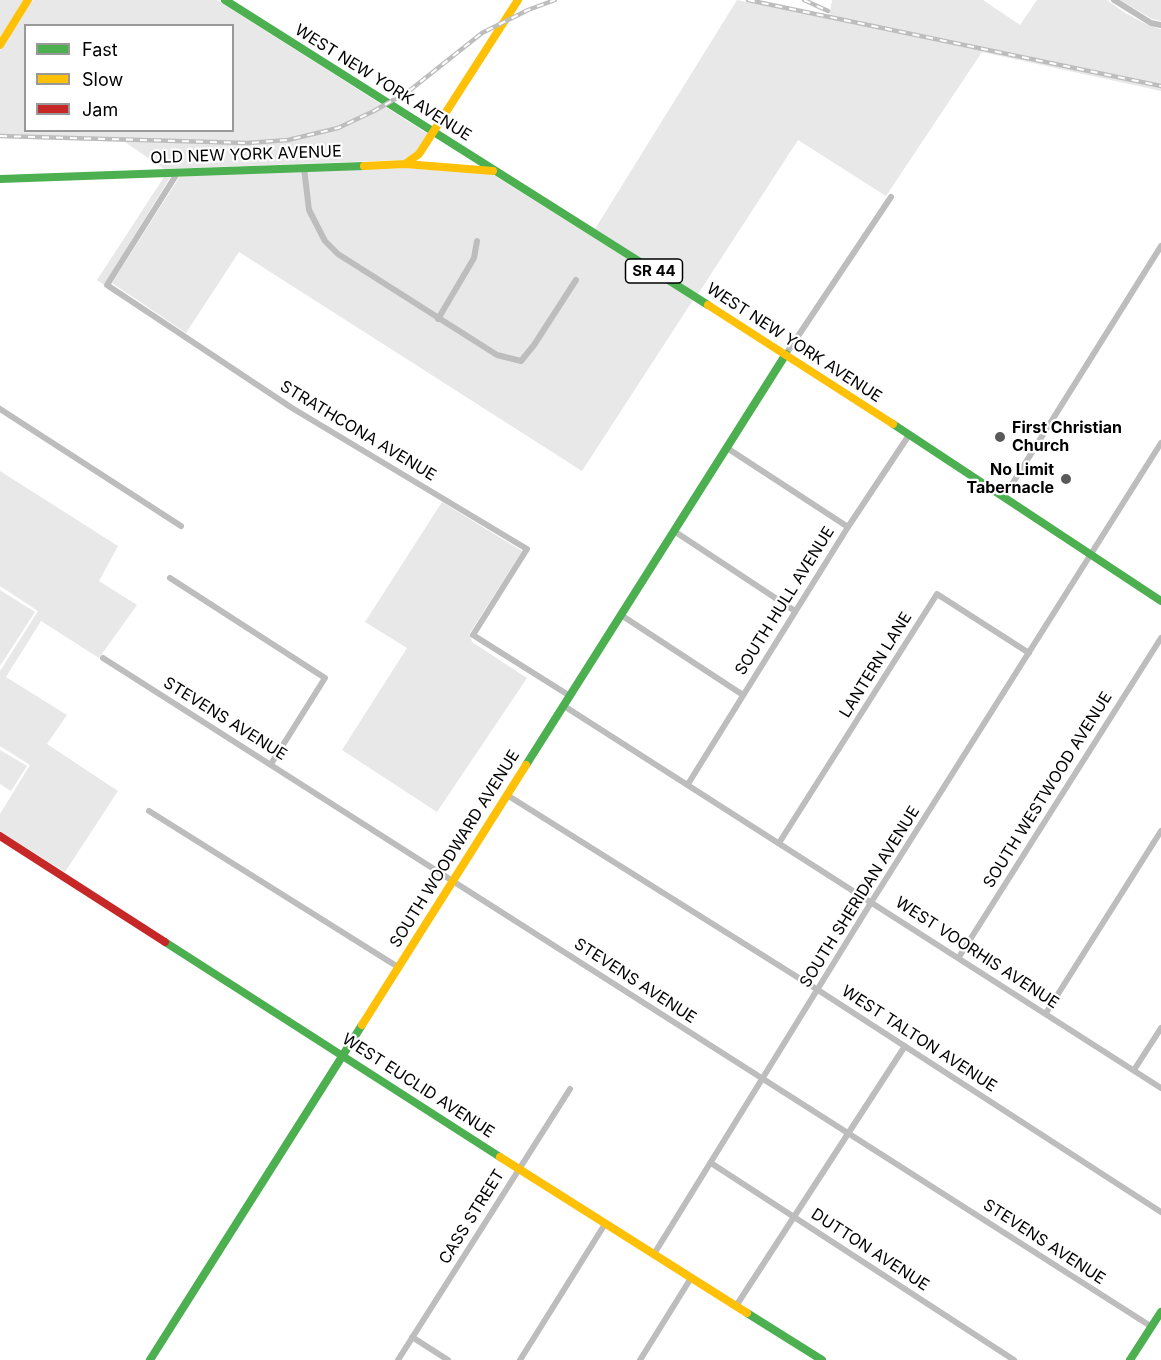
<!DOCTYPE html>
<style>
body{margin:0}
#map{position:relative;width:1161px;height:1360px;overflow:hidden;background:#fff;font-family:Inter,sans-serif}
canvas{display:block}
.legend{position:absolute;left:24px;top:24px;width:210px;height:108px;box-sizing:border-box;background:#fff;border:2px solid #999;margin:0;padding:8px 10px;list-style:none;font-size:18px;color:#000}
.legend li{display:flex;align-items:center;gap:12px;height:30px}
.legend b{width:30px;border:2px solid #999}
</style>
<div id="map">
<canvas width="1161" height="1360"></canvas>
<ul class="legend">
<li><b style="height:8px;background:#4caf50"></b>Fast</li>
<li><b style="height:8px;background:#ffc107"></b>Slow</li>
<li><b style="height:8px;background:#c62828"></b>Jam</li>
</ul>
</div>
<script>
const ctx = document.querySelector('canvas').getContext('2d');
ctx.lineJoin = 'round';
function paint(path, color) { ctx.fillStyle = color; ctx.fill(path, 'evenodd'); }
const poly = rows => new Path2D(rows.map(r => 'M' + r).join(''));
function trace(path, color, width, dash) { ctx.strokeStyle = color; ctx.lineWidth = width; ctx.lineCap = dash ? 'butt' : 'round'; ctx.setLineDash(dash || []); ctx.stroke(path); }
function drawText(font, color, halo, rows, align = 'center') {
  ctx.font = font + ' Inter,sans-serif'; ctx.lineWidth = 4.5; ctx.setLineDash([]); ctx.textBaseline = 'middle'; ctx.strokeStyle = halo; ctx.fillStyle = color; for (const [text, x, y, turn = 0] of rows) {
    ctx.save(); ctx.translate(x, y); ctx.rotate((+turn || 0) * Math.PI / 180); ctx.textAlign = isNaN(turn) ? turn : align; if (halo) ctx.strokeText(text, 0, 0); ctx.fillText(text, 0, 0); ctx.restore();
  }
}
paint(poly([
 [0,0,24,0,0,38],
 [33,0,217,0,428,134,416,152,404,160,164,169,125,142,0,138,0,51],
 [26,26,232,26,232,130,26,130],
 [737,0,829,18,832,0,983,0,1020,25,1037,0,1107,0,1125,13,1150,26,1161,29,1161,91,982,52,886,196,798,140,698,294,595,229],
 [1120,0,1161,0,1161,21,1152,19],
 [405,168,492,174,693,300,582,471,239,252,186,333,112,283,180,176],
 [171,176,104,285,97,280,164,177],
 [0,471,118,546,99,581,137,605,99,658,41,621,6,677,67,715,47,744,118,791,65,872,0,831,0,814,30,765,0,746,0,671,38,611,0,586],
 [442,502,522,551,470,633,472,642,527,678,437,812,342,750,407,648,365,622],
 [0,590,35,612,0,666],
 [0,750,27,766,11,791,0,784]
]), '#e8e8e8');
trace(poly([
 [1114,0,1151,23,1161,25],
 [304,168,309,210,325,241,338,254,497,355,521,361,534,345,576,280],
 [178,172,107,285,292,408,527,549,473,635,570,696],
 [438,319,474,258,477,241],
 [786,354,891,197],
 [0,409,181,526],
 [727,448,848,527],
 [1004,497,1161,246],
 [674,531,795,611],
 [170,578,325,678,271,764],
 [621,615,743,695],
 [103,658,1152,1327],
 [564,706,1161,1088],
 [688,784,848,527,909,435],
 [507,795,818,990,1161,1212],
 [149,811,398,967],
 [779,843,937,594,1029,653],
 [959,957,1161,638],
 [1046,1013,1161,831],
 [1134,1070,1161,1028],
 [711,1163,1014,1360],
 [654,1254,872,901,1161,443],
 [736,1306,905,1046],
 [412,1337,448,1360],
 [398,1360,570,1089],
 [520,1360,605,1224],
 [640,1360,691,1278]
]), '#bdbdbd', 6);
trace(poly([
 [225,0,708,305],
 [0,179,364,166],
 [893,424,1161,601],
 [526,765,786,354],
 [165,942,500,1157],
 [747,1313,822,1360],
 [150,1360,362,1025],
 [1130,1360,1161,1312]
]), '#4caf50', 8);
trace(poly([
 [0,45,28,0],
 [405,164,419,154,518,0],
 [364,166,405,164,493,171],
 [708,305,893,424],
 [362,1025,526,765],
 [500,1157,747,1313]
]), '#ffc107', 8);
trace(poly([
 [0,836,165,942]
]), '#c62828', 8);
const rail = poly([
 [748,0,1161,86],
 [804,0,828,11],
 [0,136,247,143,288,140,338,128,374,111,409,91,482,33,528,10,555,0]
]);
trace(rail, '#bdbdbd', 4.5);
trace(rail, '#fff', 2, [7]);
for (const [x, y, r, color] of [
 [1000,437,6,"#595959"],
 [1066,479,6,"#595959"]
]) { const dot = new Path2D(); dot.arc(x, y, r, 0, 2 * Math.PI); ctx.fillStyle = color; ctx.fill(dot); trace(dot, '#fff', 2); }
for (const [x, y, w] of [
 [654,271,57]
]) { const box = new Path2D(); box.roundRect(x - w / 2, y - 12, w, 24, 4.5); ctx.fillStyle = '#fff'; ctx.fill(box); trace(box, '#000', 1.5); }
drawText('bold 15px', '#000', null, [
 ["SR 44",654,271]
]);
drawText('16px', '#000', '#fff', [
 ["WEST NEW YORK AVENUE",383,83,32],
 ["OLD NEW YORK AVENUE",246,155,-2],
 ["WEST NEW YORK AVENUE",794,343,33],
 ["STRATHCONA AVENUE",358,431,31],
 ["SOUTH HULL AVENUE",785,601,-58],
 ["LANTERN LANE",876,665,-58],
 ["STEVENS AVENUE",225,719,32],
 ["SOUTH WESTWOOD AVENUE",1048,790,-58],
 ["SOUTH WOODWARD AVENUE",455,849,-58],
 ["SOUTH SHERIDAN AVENUE",860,897,-58],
 ["WEST VOORHIS AVENUE",977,953,33],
 ["STEVENS AVENUE",635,981,33],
 ["WEST TALTON AVENUE",919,1039,33],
 ["WEST EUCLID AVENUE",418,1086,33],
 ["CASS STREET",472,1217,-58],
 ["STEVENS AVENUE",1044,1242,33],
 ["DUTTON AVENUE",870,1250,33]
]);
drawText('bold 16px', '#000', '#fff', [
 ["First Christian",1012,428],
 ["Church",1012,446],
 ["No Limit",1054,470,"right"],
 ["Tabernacle",1054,488,"right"]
], 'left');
</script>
